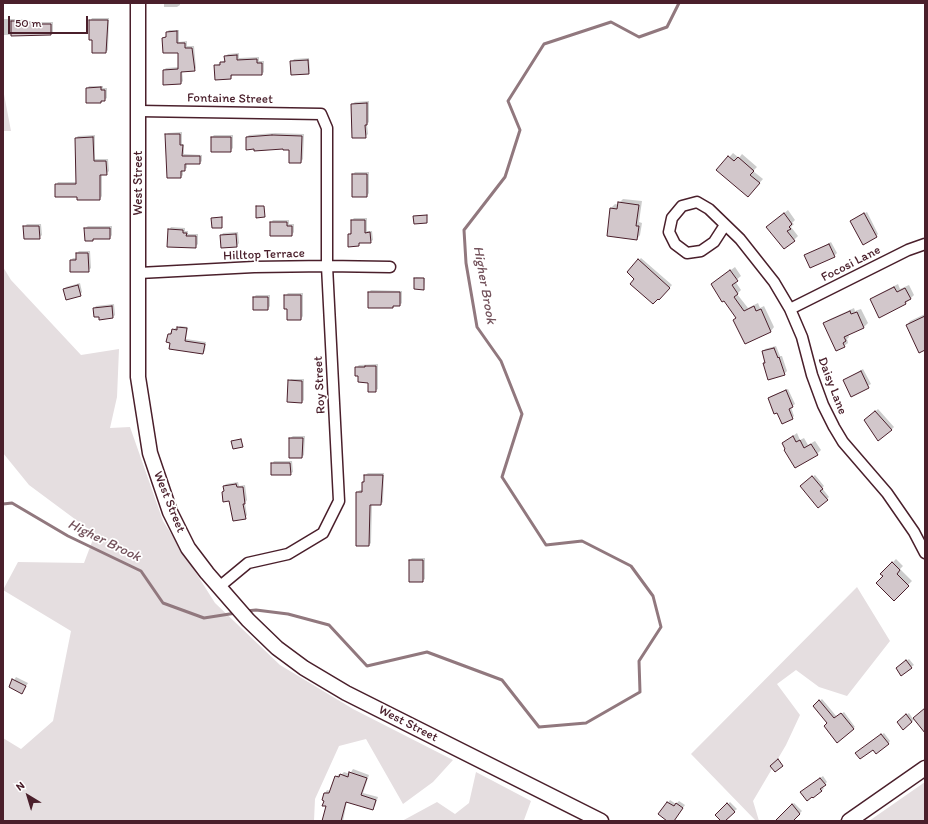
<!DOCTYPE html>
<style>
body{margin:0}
#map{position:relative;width:928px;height:824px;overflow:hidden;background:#fff;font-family:Itim,sans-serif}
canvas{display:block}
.frame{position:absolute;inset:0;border:4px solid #4a1f2b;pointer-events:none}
.north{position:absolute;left:8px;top:776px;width:40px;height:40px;-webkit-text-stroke:3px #fff;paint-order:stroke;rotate:322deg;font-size:11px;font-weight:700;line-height:16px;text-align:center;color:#4a1f2b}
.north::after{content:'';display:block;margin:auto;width:14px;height:18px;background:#4a1f2b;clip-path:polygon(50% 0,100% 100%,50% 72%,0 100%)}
.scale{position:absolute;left:8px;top:16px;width:80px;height:18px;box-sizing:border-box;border:2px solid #4a1f2b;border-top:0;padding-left:5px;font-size:12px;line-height:14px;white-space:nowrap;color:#4a1f2b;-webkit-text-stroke:3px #fff;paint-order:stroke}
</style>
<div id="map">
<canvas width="928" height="824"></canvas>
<div class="frame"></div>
<div class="north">N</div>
<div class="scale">50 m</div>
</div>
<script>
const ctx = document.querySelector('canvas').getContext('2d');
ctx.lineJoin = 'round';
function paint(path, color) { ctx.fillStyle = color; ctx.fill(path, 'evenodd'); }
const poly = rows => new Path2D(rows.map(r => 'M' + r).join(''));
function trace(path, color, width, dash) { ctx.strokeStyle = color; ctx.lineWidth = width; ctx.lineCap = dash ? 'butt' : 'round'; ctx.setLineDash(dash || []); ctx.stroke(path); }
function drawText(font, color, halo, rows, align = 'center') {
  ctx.font = font + ' Itim,sans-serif'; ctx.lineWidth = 3.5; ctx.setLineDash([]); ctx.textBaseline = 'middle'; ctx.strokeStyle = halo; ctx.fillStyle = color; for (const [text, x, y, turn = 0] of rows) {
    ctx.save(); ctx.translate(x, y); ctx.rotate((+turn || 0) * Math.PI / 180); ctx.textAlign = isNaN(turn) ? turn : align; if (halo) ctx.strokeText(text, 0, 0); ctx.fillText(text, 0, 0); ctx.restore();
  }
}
paint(poly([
 [3,89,11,131,3,131],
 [3,267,11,280,81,355,119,349,117,397,110,428,130,427,163,521,215,603,280,665,353,709,453,760,433,782,403,804,366,739,339,746,315,799,314,821,3,821,3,738,21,749,53,721,71,631,3,590,18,562,84,563,95,534,29,485,3,453],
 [857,587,890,641,847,696,819,687,796,670,777,684,800,715,786,745,753,801,759,821,756,821,691,754],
 [476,772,531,801,524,820,402,821,437,802,455,814,469,803],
 [925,782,925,821,869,821]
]), '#e5dee0');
paint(poly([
 [164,3,180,3,180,5,177,7,164,7],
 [92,18,109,18,108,50,106,52,93,52,93,39,90,21],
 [3,19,26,19,26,21,35,21,35,22,53,22,53,32,51,34,3,35],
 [169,30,179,30,179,42,187,41,187,46,194,46,196,68,194,70,182,71,183,81,181,83,164,70,166,68,179,67,179,52,163,38,167,36,167,32],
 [239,53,239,58,259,57,259,61,264,61,264,72,262,74,233,74,231,78,215,66,225,60,225,57,228,54],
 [309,58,310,71,308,73,292,62,294,59],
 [89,86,103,86,103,88,107,88,107,98,101,102,87,89],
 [369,101,369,122,367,124,368,134,365,137,353,137,352,104,355,102],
 [182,132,182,144,184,144,184,154,202,155,202,161,200,163,187,163,187,168,183,170,183,175,181,177,166,135,168,133],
 [275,133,304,134,303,159,301,162,290,149,247,137,249,135],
 [95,135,95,159,108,159,109,171,106,174,102,174,102,196,100,199,78,196,56,185,58,182,77,182,76,138,78,136],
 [214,135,233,135,233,148,230,151,212,137],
 [733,153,739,158,742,154,757,167,753,171,763,179,748,196,718,170],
 [355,172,369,172,369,193,367,196,353,174],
 [623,199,642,201,639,222,642,223,640,235,637,239,608,235,611,208,615,204,619,205,619,203],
 [788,210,795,220,792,223,794,224,791,227,798,236,794,240,767,227],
 [867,212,878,234,876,236,854,219],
 [354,218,367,218,367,231,372,231,373,240,370,242,361,242,358,245,349,234,352,232,352,220],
 [273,220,289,220,289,224,294,224,294,232,292,235,271,222],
 [27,224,41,224,42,235,39,238,24,227],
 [88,226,112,226,112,235,110,238,95,238,93,240,85,228],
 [171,227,185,228,185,231,188,231,188,234,198,234,198,244,195,247,169,230],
 [238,232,239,243,237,246,222,247,221,236,223,233],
 [831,242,837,253,834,256,805,256],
 [79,251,90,251,91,268,88,271,71,260,73,258,77,258,77,253],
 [641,258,672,285,659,299,628,272],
 [735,267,741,276,735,281,741,290,737,294,748,308,758,303,760,308,764,306,774,327,771,331,737,318,716,281],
 [416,277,425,278,424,289,415,278],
 [80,283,82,292,80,295,64,289,66,287],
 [898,284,900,289,909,285,914,295,906,303,880,316,871,299,875,296],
 [371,290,402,291,402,303,400,305,395,305,393,307,369,307,369,292],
 [288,293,303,293,303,316,301,319,288,308,285,296],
 [256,295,270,295,270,306,268,309,254,297],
 [114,304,115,315,113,317,100,319,94,309,96,306],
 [854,308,855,311,861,309,868,323,864,327,848,334,849,337,847,339,848,343,844,346,824,323,828,320],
 [925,314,925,349,907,325,910,321],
 [180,326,188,327,186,339,206,342,205,351,203,353,171,342,169,334,171,332,173,332,175,328,178,328],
 [776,346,780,356,782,356,787,371,784,374,766,362,763,352,765,349],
 [378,364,378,389,375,391,356,368,359,365],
 [863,369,871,384,851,395,844,380],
 [291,379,304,379,304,400,302,402,289,381],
 [788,389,795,404,791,407,794,416,791,419,778,412,769,398,771,396],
 [878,409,894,427,891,430,865,420],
 [797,433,800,440,804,438,808,445,815,441,821,450,817,454,786,448,783,443],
 [293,436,305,436,304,455,302,457,290,438],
 [274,461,292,461,293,472,290,474,272,464],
 [368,473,384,473,383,502,381,504,372,504,371,543,369,545,357,492,360,490,363,490,363,482,365,480,365,475],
 [815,475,824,486,822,488,829,497,818,507,803,484],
 [238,482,239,486,245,485,247,500,245,503,247,515,245,518,223,492,224,491,224,486,226,484],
 [412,558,425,558,425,579,422,581,410,560],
 [896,559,903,566,900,569,912,581,894,599,884,576,881,574],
 [909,659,914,665,911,667,899,666],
 [16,677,28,683,22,693,10,687],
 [822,699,837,717,844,712,855,727,853,728,829,723,816,704],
 [925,709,925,724,915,718,912,722,900,719,909,713,913,719],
 [884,733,890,741,888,744,874,748,859,751],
 [353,769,369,775,363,793,378,797,375,806,372,808,347,801,343,821,324,821,327,806,325,800,325,793,327,790,331,791,336,777,339,774,341,775,344,772,350,774],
 [823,776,827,782,822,787,824,788,822,791,804,790],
 [670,800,676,804,679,801,685,805,674,821,669,821,659,814],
 [730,802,737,809,722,821,717,815],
 [794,803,802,811,792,821,776,821]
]), '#0003');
trace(poly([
 [3,504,12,503,68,536,141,571,163,603,204,618,236,613],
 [246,611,256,610,288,614,329,625,367,666,427,652,502,680,539,727,586,723,640,692,639,661,661,627,653,596,631,566,582,541,546,545,502,477,522,414,501,361,477,327,466,263,464,230,505,177,520,130,508,101,544,44,611,22,639,37,667,27,679,3]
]), '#91787e', 3);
const building = poly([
 [89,20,108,20,106,53,92,53,92,40,89,40,89,20],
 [11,21,24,21,24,23,34,23,34,24,51,24,51,35,11,36,11,21],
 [177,31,177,43,185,43,185,48,192,48,195,71,181,72,181,84,163,85,163,70,178,69,178,53,163,53,162,38,166,37,166,32,177,31],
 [237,55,237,60,257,59,257,63,262,63,262,75,231,75,231,79,215,80,214,65,220,65,220,62,225,62,224,56,237,55],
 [308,60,309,74,291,75,290,61,308,60],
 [101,87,101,90,105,90,105,101,101,101,101,103,86,103,86,88,101,87],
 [367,103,367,125,365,125,366,138,352,138,351,104,367,103],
 [165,134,180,134,180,145,183,145,182,156,200,156,200,164,185,164,185,171,181,171,181,178,167,178,165,134],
 [272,135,302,136,301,163,289,163,289,150,283,150,283,149,254,151,254,149,246,150,246,137,272,135],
 [93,137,94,161,106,161,107,175,100,175,100,200,77,200,77,197,55,197,55,184,76,184,75,138,93,137],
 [211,137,231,137,231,152,211,152,211,137],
 [728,156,734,161,738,157,754,171,750,175,760,183,748,197,716,170,728,156],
 [352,174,367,174,367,197,352,197,352,174],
 [618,202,639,205,636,226,639,226,637,240,607,236,610,208,617,209,618,202],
 [256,206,264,206,265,217,256,218,256,206],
 [784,213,792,224,789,227,791,229,787,231,795,241,784,249,766,227,784,213],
 [864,213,877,237,863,245,850,221,864,213],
 [427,215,427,223,414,224,413,216,427,215],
 [222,217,222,228,212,228,211,218,222,217],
 [351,220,365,220,365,233,370,232,371,243,359,243,359,246,348,247,348,234,351,234,351,220],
 [270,222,287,222,287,226,292,226,292,236,270,236,270,222],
 [23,226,39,226,40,239,24,239,23,226],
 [84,228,110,228,110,239,93,239,93,241,85,241,84,228],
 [168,229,183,230,183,233,187,233,186,236,196,236,196,248,167,247,168,229],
 [236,234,237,247,221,248,220,235,236,234],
 [829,244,835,257,810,268,804,255,829,244],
 [76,253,88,253,89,272,70,272,70,260,76,260,76,253],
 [638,259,670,288,659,300,658,299,653,304,630,284,634,279,627,272,638,259],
 [730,270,738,281,732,285,738,294,734,297,744,311,754,306,756,311,761,309,771,332,745,344,733,320,736,318,724,301,722,302,711,284,730,270],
 [414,278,424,278,424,290,414,289,414,278],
 [78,285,81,296,66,300,63,289,78,285],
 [894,287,897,292,905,288,911,299,905,302,906,304,879,318,870,299,894,287],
 [368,292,400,292,400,306,393,306,393,308,368,308,368,292],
 [284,295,301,295,301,320,287,320,287,309,284,309,284,295],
 [253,297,268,297,268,310,253,310,253,297],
 [112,306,113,318,99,320,99,317,94,317,93,308,112,306],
 [850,311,851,314,857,312,864,328,844,337,846,341,843,343,845,347,836,351,823,323,850,311],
 [925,316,925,350,919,353,906,325,925,316],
 [177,327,187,328,185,341,205,344,203,354,169,349,170,343,166,342,168,334,171,334,172,329,177,330,177,327],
 [774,348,778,358,779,357,785,375,768,380,763,363,765,363,762,351,774,348],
 [365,366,376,366,376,392,368,392,368,383,358,382,358,376,355,376,355,367,365,367,365,366],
 [861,371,869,388,851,397,843,380,861,371],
 [288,380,302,381,302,403,287,402,288,380],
 [786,390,793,407,789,409,793,419,782,424,777,413,774,414,768,398,786,390],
 [875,411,892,430,878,441,864,420,875,411],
 [793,436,796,442,800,440,804,448,811,444,818,455,795,468,784,450,785,449,782,443,793,436],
 [289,438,303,438,302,458,289,458,289,438],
 [241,439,243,447,233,449,231,441,241,439],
 [271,463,290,463,291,475,271,475,271,463],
 [364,475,383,475,381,505,370,505,369,546,356,546,356,492,362,492,362,482,364,482,364,475],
 [812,476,823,489,820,491,828,500,818,508,800,486,812,476],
 [236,484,237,487,243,487,245,504,243,504,246,519,233,521,229,501,223,502,222,492,224,491,223,486,236,484],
 [409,560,423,560,423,582,409,582,409,560],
 [892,562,900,570,897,574,909,586,894,601,876,583,883,576,880,574,892,562],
 [906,660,912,668,901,676,896,668,906,660],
 [12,679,26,686,22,694,9,687,12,679],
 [819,700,834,718,841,713,854,729,837,743,824,726,827,723,813,706,819,700],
 [925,708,925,733,913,718,925,708],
 [906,714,912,722,903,730,897,722,906,714],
 [881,734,889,744,876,754,873,750,860,759,855,753,881,734],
 [778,759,783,766,775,772,770,766,778,759],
 [349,772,367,778,361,795,376,800,373,810,346,802,341,821,322,821,326,806,322,806,324,801,322,800,324,793,329,793,335,776,339,777,340,774,348,777,349,772],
 [820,778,826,785,820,789,822,791,813,798,812,797,807,801,800,792,820,778],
 [667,802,674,806,676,803,683,808,674,821,667,821,658,814,667,802],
 [727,803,735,812,725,821,721,821,715,815,727,803],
 [792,804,800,814,793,821,775,821,792,804]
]);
paint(building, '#d2c7cb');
trace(building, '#4a1f2b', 1);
const street = poly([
 [139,111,321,114,327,128,327,266,339,501,323,533,288,554,248,563,219,587],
 [725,225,714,242,701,251,687,253,675,244,669,232,672,218,682,206,697,202,709,209,740,239,774,282,790,309,802,337,812,375,823,405,834,427,843,442,887,493,914,532,925,553],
 [139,273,254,267,327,266,390,267],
 [790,309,908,250,925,244]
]);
const secondary = poly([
 [138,3,138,377,150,453,170,512,188,548,207,573,248,620,277,648,304,668,346,693,601,821],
 [849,821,925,768]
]);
trace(street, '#4a1f2b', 13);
trace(secondary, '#4a1f2b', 17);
trace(street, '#fff', 10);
trace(secondary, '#fff', 14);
drawText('13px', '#4a1f2b', '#fff', [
 ["Fontaine Street",230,99,1],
 ["West Street",139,183,-90],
 ["Hilltop Terrace",264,255,-2],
 ["Focosi Lane",851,264,-27],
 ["Roy Street",320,385,-93],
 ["Daisy Lane",832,386,69],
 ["West Street",169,502,68],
 ["West Street",408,724,27]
]);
drawText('italic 14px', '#74535c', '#fff', [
 ["Higher Brook",484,285,80],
 ["Higher Brook",104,541,26]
]);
</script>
